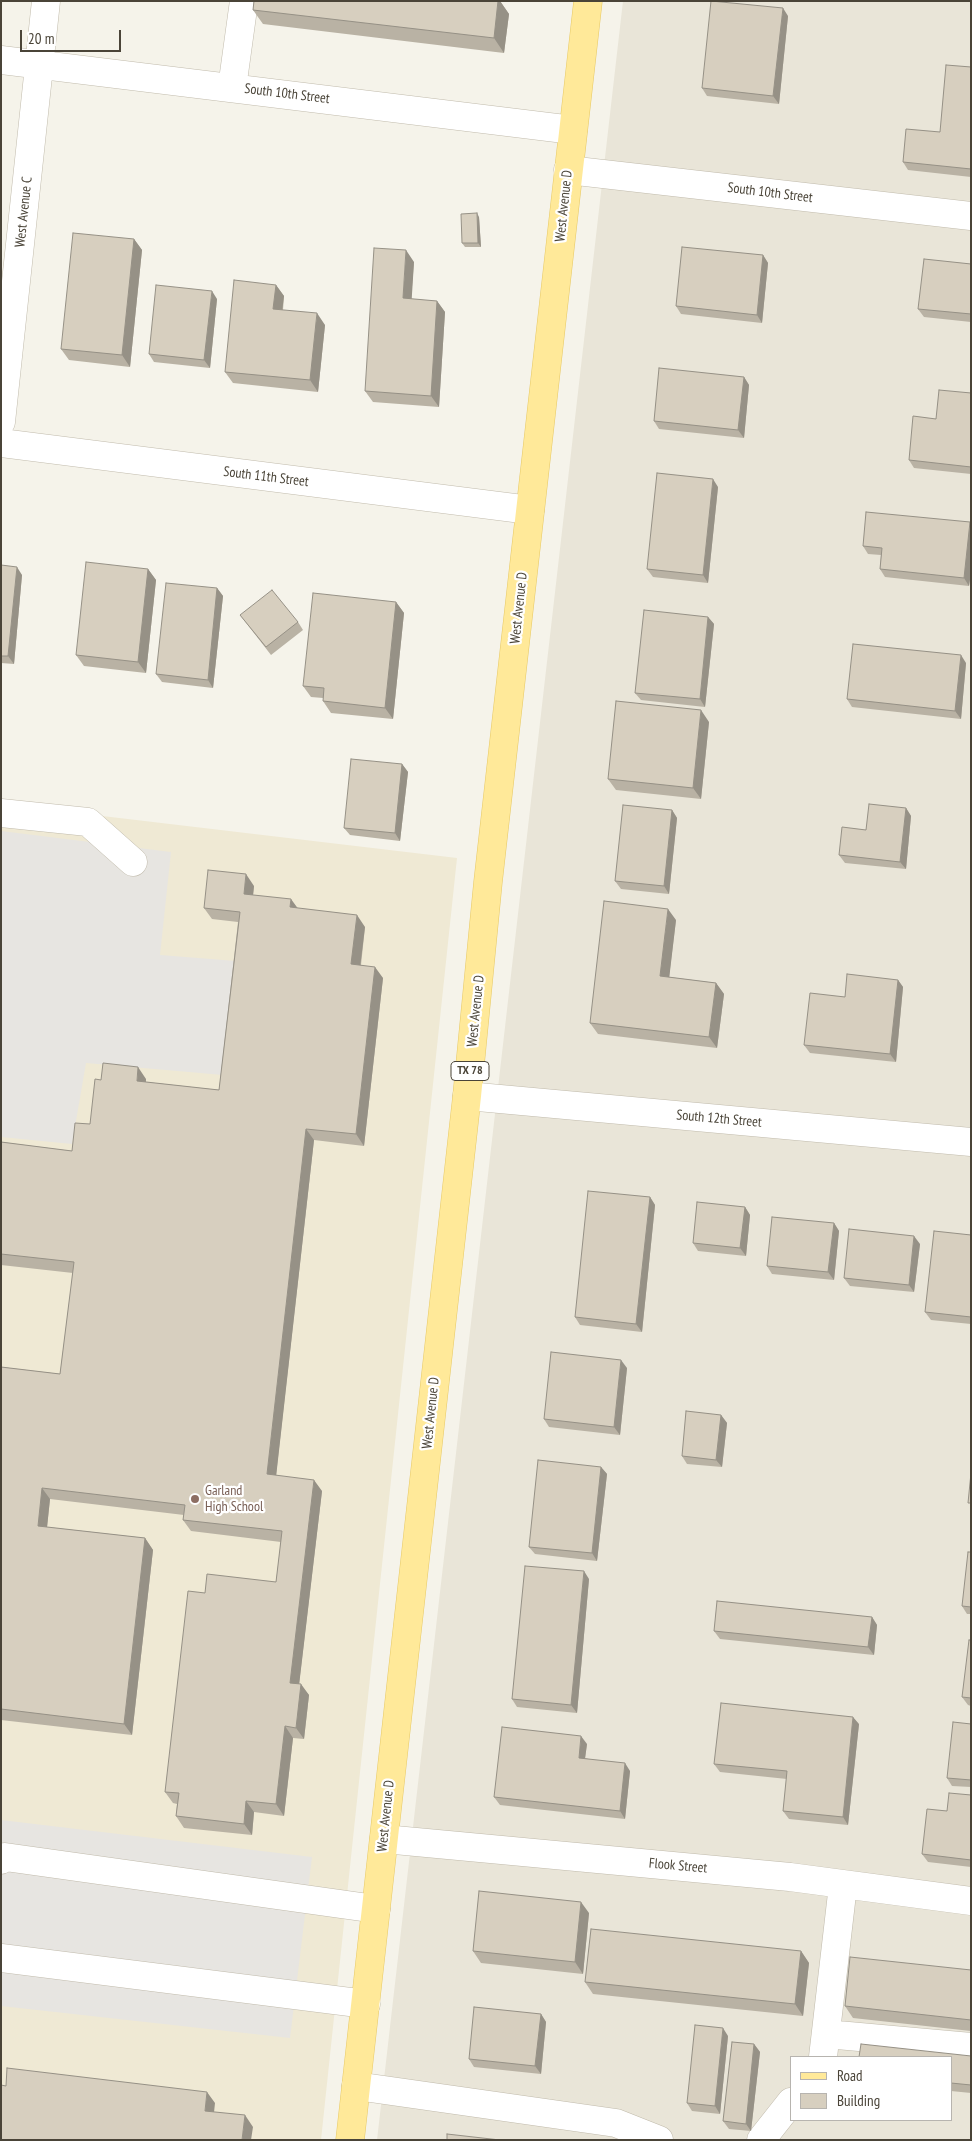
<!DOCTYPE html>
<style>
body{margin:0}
#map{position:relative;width:972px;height:2141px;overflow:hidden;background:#f5f3ea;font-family:"PT Sans Narrow",sans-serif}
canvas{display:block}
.frame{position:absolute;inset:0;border:2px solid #4a4438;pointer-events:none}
.legend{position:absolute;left:790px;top:2056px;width:162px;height:65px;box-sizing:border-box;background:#fff;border:1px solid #b7b4af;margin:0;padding:6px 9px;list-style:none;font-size:15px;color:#4a4438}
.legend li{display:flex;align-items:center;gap:10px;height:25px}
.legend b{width:25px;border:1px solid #b7b4af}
.scale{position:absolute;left:20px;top:30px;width:101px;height:22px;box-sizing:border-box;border:2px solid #4a4438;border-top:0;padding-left:6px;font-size:15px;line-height:18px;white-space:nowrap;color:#4a4438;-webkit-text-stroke:4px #fff;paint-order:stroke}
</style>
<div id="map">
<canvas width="972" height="2141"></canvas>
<div class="frame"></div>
<ul class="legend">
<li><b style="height:6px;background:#ffe999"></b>Road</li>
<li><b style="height:14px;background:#d7cfbf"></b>Building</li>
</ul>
<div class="scale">20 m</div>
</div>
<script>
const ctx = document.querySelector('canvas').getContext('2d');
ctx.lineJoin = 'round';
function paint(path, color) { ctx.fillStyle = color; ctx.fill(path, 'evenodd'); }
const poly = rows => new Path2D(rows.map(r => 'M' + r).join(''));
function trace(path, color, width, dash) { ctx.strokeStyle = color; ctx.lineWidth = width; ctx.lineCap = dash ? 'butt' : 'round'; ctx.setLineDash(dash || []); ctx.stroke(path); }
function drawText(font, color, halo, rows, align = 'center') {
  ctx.font = font + ' "PT Sans Narrow",sans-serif'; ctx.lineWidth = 4.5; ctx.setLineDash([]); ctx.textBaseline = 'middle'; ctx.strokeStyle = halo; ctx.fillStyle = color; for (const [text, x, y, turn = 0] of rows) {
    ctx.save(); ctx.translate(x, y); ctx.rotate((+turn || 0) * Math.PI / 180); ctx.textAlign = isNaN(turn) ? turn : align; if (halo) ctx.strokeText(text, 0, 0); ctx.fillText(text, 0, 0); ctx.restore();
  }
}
paint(poly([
 [623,1,971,1,971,2140,377,2140],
 [791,2057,951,2057,951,2120,791,2120]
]), '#e9e5d8');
paint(poly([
 [1,804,457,858,321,2140,1,2140]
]), '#efe9d4');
paint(poly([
 [1,831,171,852,160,955,236,961,223,1075,86,1063,72,1144,1,1137],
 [1,1820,312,1857,290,2038,1,2006]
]), '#e7e5e1');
const minor = poly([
 [1,60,573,130],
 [232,88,244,1],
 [568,170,971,216],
 [1,422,46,1],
 [1,443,530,510],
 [1,813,88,822,133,862],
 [467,1096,971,1142],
 [384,1839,790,1877,971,1901],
 [1,1860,5,1857,376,1909],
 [1,1958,366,2004],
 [826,2034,971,2047],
 [823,2057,843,1885],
 [356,2086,616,2123,659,2140],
 [761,2140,791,2102]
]);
const major = poly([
 [350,2140,467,1096,488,882,588,1]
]);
trace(minor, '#c1bbac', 29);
trace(major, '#e7c966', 29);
trace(minor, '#fff', 28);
trace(major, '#ffe999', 28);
paint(poly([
 [254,1,500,1,509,14,504,53,263,24,253,10],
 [788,16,779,104,707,96,702,88],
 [971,67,971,177,908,170,903,162,940,132],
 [479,217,481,247,465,247,462,243],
 [134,239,142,250,130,367,69,360,61,349],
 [763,255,768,263,762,323,681,314,676,306],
 [414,262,411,299,437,301,445,312,439,407,373,402,365,391],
 [971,264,971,322,924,317,918,309],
 [276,285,284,296,283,310,325,325,318,392,233,383,225,372],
 [217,299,210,368,154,362,149,354],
 [744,377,749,385,744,438,659,429,654,421],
 [971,393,971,474,914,468,909,460,936,419],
 [718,487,708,583,653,577,647,569],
 [970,522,971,524,971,573,969,586,885,577,880,569,881,555,868,554,863,546],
 [1,565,22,575,14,664,1,663],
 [148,569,156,580,146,673,84,666,76,655],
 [217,588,223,596,213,688,162,682,156,674],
 [396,602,404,613,393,719,331,713,323,701,323,698,311,697,303,686],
 [240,615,298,622,303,630,271,655],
 [708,617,714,624,705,707,641,700,635,693],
 [966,663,961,719,852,707,847,699],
 [709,722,701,799,616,790,608,779],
 [402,764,408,772,400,841,350,835,344,828],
 [906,808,911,816,906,869,845,863,839,855,866,830],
 [672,810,677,818,669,894,621,889,615,881],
 [254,886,253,895,297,908,365,927,361,965,383,978,364,1146,314,1140,276,1475,322,1491,299,1684,309,1695,304,1739,293,1738,284,1816,254,1812,252,1835,184,1828,176,1816,177,1804,173,1803,165,1792,205,1593,276,1582,281,1542,191,1531,183,1520,184,1515,50,1499,47,1527,145,1538,153,1550,132,1735,1,1720,1,1367,60,1374,73,1273,1,1265,1,1142,72,1151,90,1124,101,1080,146,1079,146,1082,219,1090,238,922,212,919,204,908],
 [676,920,669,977,716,983,724,994,717,1048,598,1034,590,1023],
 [898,980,903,987,896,1062,810,1053,804,1045,845,997],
 [650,1197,655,1205,642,1332,580,1325,575,1317],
 [745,1207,750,1215,746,1256,698,1251,693,1243],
 [834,1223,839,1231,834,1280,772,1274,767,1266],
 [971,1235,971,1324,931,1320,925,1312],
 [920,1244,914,1292,850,1286,844,1278],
 [627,1368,620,1435,549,1427,544,1419],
 [721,1415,727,1423,722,1467,687,1464,682,1456],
 [601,1467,607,1474,597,1561,535,1554,529,1547],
 [971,1552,971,1614,967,1614,962,1606],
 [589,1579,577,1713,517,1707,512,1699],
 [872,1617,877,1625,874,1655,720,1639,714,1631],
 [971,1640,971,1706,968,1705,962,1697],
 [859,1724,848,1825,789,1819,783,1811,787,1779,720,1772,714,1764],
 [971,1724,971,1787,952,1786,947,1778],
 [587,1744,585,1758,630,1771,625,1819,500,1805,494,1797],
 [971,1795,971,1867,928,1862,922,1854,947,1811],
 [589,1913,583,1974,481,1963,473,1951],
 [801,1951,809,1963,803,2016,593,1994,585,1982],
 [971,1970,971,2031,853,2018,845,2006],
 [541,2014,546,2022,541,2074,474,2067,469,2059],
 [728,2036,720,2114,692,2111,687,2103],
 [754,2044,760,2052,751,2131,729,2129,723,2121],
 [971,2056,971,2093,951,2091,951,2057]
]), '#b9b2a4');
paint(poly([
 [498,1,500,1,509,14,504,53,494,38],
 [783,8,788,16,779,104,773,96],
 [477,213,479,217,481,247,478,243],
 [134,239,142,250,130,367,122,355],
 [406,250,414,262,411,310,403,298],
 [763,255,768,263,762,323,757,315],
 [276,285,284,296,281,320,273,309],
 [212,291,217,299,210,368,204,360],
 [437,301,445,312,439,407,431,396],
 [317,313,325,325,318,392,310,380],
 [744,377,749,385,744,438,738,430],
 [713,479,718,487,708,583,703,575],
 [970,522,971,524,971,573,969,586,964,578],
 [17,567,22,575,14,664,8,656],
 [148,569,156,580,146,673,138,662],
 [217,588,223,596,213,688,208,680],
 [396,602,404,613,393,719,385,708],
 [708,617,714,624,705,707,700,699],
 [961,655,966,663,961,719,955,711],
 [701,710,709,722,701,799,693,788],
 [402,764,408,772,400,841,395,833],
 [906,808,911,816,906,869,900,862],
 [672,810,677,818,669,894,664,886],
 [246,874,254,886,252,905,244,894],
 [291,899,299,910,290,907],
 [668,909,676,920,668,988,660,976],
 [357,915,365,927,359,976,351,964],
 [375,967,383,978,364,1146,356,1134],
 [898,980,903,987,896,1062,890,1054],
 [716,983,724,994,717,1048,709,1037],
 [138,1067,146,1079,145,1092,137,1081],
 [306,1129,314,1140,275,1486,267,1474],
 [650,1197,655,1205,642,1332,636,1324],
 [745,1207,750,1215,746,1256,740,1248],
 [834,1223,839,1231,834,1280,828,1272],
 [914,1236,920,1244,914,1292,909,1285],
 [621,1360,627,1368,620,1435,614,1427],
 [721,1415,727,1423,722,1467,716,1460],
 [601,1467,607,1474,597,1561,592,1553],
 [314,1480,322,1491,298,1694,290,1683],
 [42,1488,50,1499,46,1537,38,1526],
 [145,1538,153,1550,132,1735,124,1724],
 [584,1571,589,1579,577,1713,571,1705],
 [872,1617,877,1625,874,1655,868,1647],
 [301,1684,309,1695,304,1739,296,1728],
 [853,1717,859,1724,848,1825,843,1817],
 [285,1726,293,1738,284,1816,276,1804],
 [581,1736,587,1744,584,1766,579,1758],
 [625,1763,630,1771,625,1819,620,1811],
 [246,1801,254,1812,252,1835,244,1824],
 [581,1902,589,1913,583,1974,575,1962],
 [801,1951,809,1963,803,2016,795,2004],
 [541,2014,546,2022,541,2074,535,2066],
 [723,2028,728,2036,720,2114,715,2106],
 [754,2044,760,2052,751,2131,746,2124],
 [207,2092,215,2103,213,2122,205,2111],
 [245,2115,253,2127,251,2140,242,2140]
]), '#969186');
const building = poly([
 [254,1,498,1,494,38,253,10,254,1],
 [711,1,783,8,773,96,702,88,711,1],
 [946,65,971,67,971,169,903,162,906,129,940,132,946,65],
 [477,213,478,243,462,243,461,214,477,213],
 [73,233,134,239,122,355,61,349,73,233],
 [682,247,763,255,757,315,676,306,682,247],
 [374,248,406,250,403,298,437,301,431,396,365,391,374,248],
 [924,259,971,264,971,314,918,309,924,259],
 [234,280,276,285,273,309,317,313,310,380,225,372,234,280],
 [156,285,212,291,204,360,149,354,156,285],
 [659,368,744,377,738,430,654,421,659,368],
 [939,390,971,393,971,467,909,460,913,416,936,419,939,390],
 [657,473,713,479,703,575,647,569,657,473],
 [866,512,970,522,964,578,880,569,882,548,863,546,866,512],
 [86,562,148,569,138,662,76,655,86,562],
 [1,565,17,567,8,656,1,656,1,565],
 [166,583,217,588,208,680,156,674,166,583],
 [272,590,298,622,266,647,240,615,272,590],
 [313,593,396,602,385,708,323,701,324,688,303,686,313,593],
 [644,610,708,617,700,699,635,693,644,610],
 [853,644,961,655,955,711,847,699,853,644],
 [616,701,701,710,693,788,608,779,616,701],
 [351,759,402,764,395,833,344,828,351,759],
 [869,804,906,808,900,862,839,855,842,827,866,830,869,804],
 [623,805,672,810,664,886,615,881,623,805],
 [208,870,246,874,244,894,291,899,290,907,357,915,351,964,375,967,356,1134,306,1129,267,1474,314,1480,290,1683,301,1684,296,1728,285,1726,276,1804,246,1801,244,1824,176,1816,179,1793,165,1792,188,1591,205,1593,207,1574,276,1582,282,1531,183,1520,185,1505,42,1488,38,1526,145,1538,124,1724,1,1709,1,1367,60,1374,74,1262,1,1254,1,1142,72,1151,75,1123,90,1124,95,1079,101,1080,103,1063,138,1067,137,1081,219,1090,240,912,204,908,208,870],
 [604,901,668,909,660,976,716,983,709,1037,590,1023,604,901],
 [847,974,898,980,890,1054,804,1045,810,993,845,997,847,974],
 [588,1191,650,1197,636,1324,575,1317,588,1191],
 [697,1202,745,1207,740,1248,693,1243,697,1202],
 [772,1217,834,1223,828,1272,767,1266,772,1217],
 [849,1229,914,1236,909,1285,844,1278,849,1229],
 [934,1231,971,1235,971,1317,925,1312,934,1231],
 [551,1352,621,1360,614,1427,544,1419,551,1352],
 [686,1411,721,1415,716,1460,682,1456,686,1411],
 [538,1460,601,1467,592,1553,529,1547,538,1460],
 [971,1473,971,1503,968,1503,971,1473],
 [968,1552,971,1552,971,1607,962,1606,968,1552],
 [525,1566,584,1571,571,1705,512,1699,525,1566],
 [717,1601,872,1617,868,1647,714,1631,717,1601],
 [969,1640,971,1640,971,1698,962,1697,969,1640],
 [721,1703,853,1717,843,1817,783,1811,787,1771,714,1764,721,1703],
 [953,1722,971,1724,971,1780,947,1778,953,1722],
 [502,1727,581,1736,579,1758,625,1763,620,1811,494,1797,502,1727],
 [949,1793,971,1795,971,1860,922,1854,927,1809,947,1811,949,1793],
 [479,1891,581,1902,575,1962,473,1951,479,1891],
 [591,1929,801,1951,795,2004,585,1982,591,1929],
 [850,1957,971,1970,971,2020,845,2006,850,1957],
 [474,2007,541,2014,535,2066,469,2059,474,2007],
 [695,2025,723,2028,715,2106,687,2103,695,2025],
 [732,2042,754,2044,746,2124,723,2121,732,2042],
 [861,2044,971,2056,971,2085,951,2083,951,2057,859,2057,861,2044],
 [7,2068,207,2092,205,2111,245,2115,242,2140,1,2140,1,2085,6,2086,7,2068],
 [447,2134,500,2140,447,2140,447,2134]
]);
paint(building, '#d7cfbf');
trace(building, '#969186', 1);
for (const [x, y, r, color] of [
 [195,1499,5,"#8d6e63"]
]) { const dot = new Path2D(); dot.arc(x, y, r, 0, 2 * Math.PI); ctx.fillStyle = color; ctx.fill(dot); trace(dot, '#fff', 2); }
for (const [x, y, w] of [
 [470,1071,38]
]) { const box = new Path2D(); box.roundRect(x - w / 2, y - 9.5, w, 19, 4); ctx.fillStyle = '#fff'; ctx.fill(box); trace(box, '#4a4438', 1); }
drawText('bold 12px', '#4a4438', null, [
 ["TX 78",470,1071]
]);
drawText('14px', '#4a4438', '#fff', [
 ["South 10th Street",287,94,7],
 ["South 10th Street",770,193,7],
 ["West Avenue D",564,206,-84],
 ["West Avenue C",24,212,-84],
 ["South 11th Street",266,477,7],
 ["West Avenue D",519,608,-84],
 ["West Avenue D",476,1011,-84],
 ["South 12th Street",719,1119,5],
 ["West Avenue D",431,1413,-84],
 ["West Avenue D",386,1816,-84],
 ["Flook Street",678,1866,5]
]);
drawText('14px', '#785e54', '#fff', [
 ["Garland",205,1491],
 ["High School",205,1507]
], 'left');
</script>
